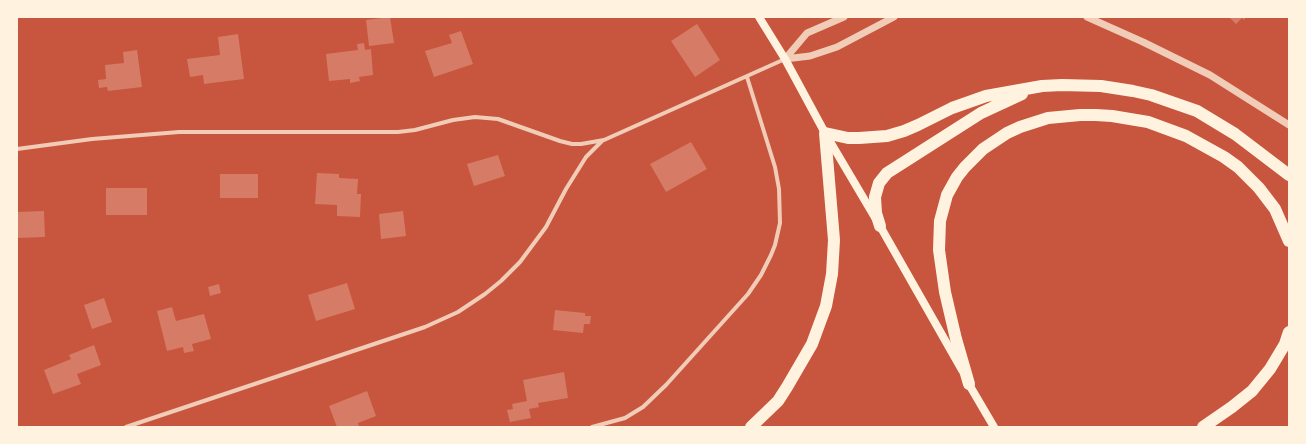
<!DOCTYPE html>
<style>
body{margin:0}
#map{position:relative;width:1306px;height:444px;overflow:hidden;background:#c8553d;font-family:Quicksand,sans-serif}
canvas{display:block}
.frame{position:absolute;inset:0;border:18px solid #fff3e0;pointer-events:none}
</style>
<div id="map">
<canvas width="1306" height="444"></canvas>
<div class="frame"></div>
</div>
<script>
const ctx = document.querySelector('canvas').getContext('2d');
ctx.lineJoin = 'round';
function paint(path, color) { ctx.fillStyle = color; ctx.fill(path, 'evenodd'); }
const poly = rows => new Path2D(rows.map(r => 'M' + r).join(''));
function trace(path, color, width, dash) { ctx.strokeStyle = color; ctx.lineWidth = width; ctx.lineCap = dash ? 'butt' : 'round'; ctx.setLineDash(dash || []); ctx.stroke(path); }
paint(poly([
 [390,17,394,43,369,46,366,20],
 [1229,17,1246,17,1244,20,1242,18,1236,24],
 [697,24,720,60,695,77,671,41],
 [461,31,473,64,434,77,425,51,452,43,449,35],
 [238,34,244,79,204,84,203,75,190,77,187,59,220,55,218,37],
 [364,43,365,50,371,49,373,75,359,77,360,81,350,83,350,79,329,81,326,54,358,50,357,44],
 [137,50,142,87,108,91,107,87,99,88,98,80,106,79,105,65,124,63,123,52],
 [691,142,707,169,666,192,650,164],
 [498,155,505,176,474,186,467,164],
 [317,173,339,174,339,178,358,179,357,194,361,194,360,217,337,216,337,205,315,204],
 [220,174,258,174,258,198,220,198],
 [106,188,147,188,147,215,106,215],
 [44,211,45,237,17,238,17,212],
 [403,211,406,236,381,239,379,214],
 [347,283,355,309,316,321,308,295],
 [219,284,221,293,210,296,208,287],
 [104,298,112,322,92,329,84,305],
 [172,307,176,321,204,314,211,339,192,344,194,351,184,353,183,347,167,351,157,311],
 [555,310,585,313,585,316,591,316,590,324,584,324,583,333,553,330],
 [94,345,101,365,77,374,81,384,53,394,44,370,71,359,69,355],
 [564,372,568,398,538,403,539,407,529,409,531,418,510,422,507,410,513,409,512,404,527,401,523,380],
 [367,391,376,416,358,423,359,427,337,427,329,406]
]), '#d67c66');
trace(poly([
 [17,149,92,139,179,132,398,132,415,130,453,120,475,117,498,119,560,141,572,144,581,144,604,140,785,59],
 [126,427,425,327,458,312,485,294,501,281,520,262,546,227,566,189,586,157,603,140],
 [592,427,625,418,643,407,666,385,748,294,761,275,771,255,775,245,780,223,779,189,775,167,747,77]
]), '#f1ccb7', 4);
trace(poly([
 [1087,17,1143,42,1210,75,1289,125],
 [785,59,810,56,837,47,894,17],
 [785,59,807,33,844,17]
]), '#f1ccb7', 7);
trace(poly([
 [759,17,785,59,825,133,880,226,962,370],
 [967,381,994,427]
]), '#fff3e0', 8);
trace(poly([
 [880,226,876,213,875,197,879,183,887,173,981,113,1022,94],
 [969,384,956,339,945,292,939,250,940,221,947,195,957,177,965,167,983,149,1007,133,1020,127,1048,118,1080,115,1096,115,1112,116,1148,122,1186,136,1224,157,1238,167,1259,188,1275,209,1289,241],
 [751,427,778,401,787,387,812,344,826,306,832,274,834,240,825,133,848,138,859,138,887,136,904,131,918,125,952,108,986,96,1042,86,1062,85,1101,86,1133,91,1151,95,1197,111,1235,134,1289,175],
 [1203,427,1232,407,1252,391,1270,369,1285,344,1289,332]
]), '#fff3e0', 12);
</script>
